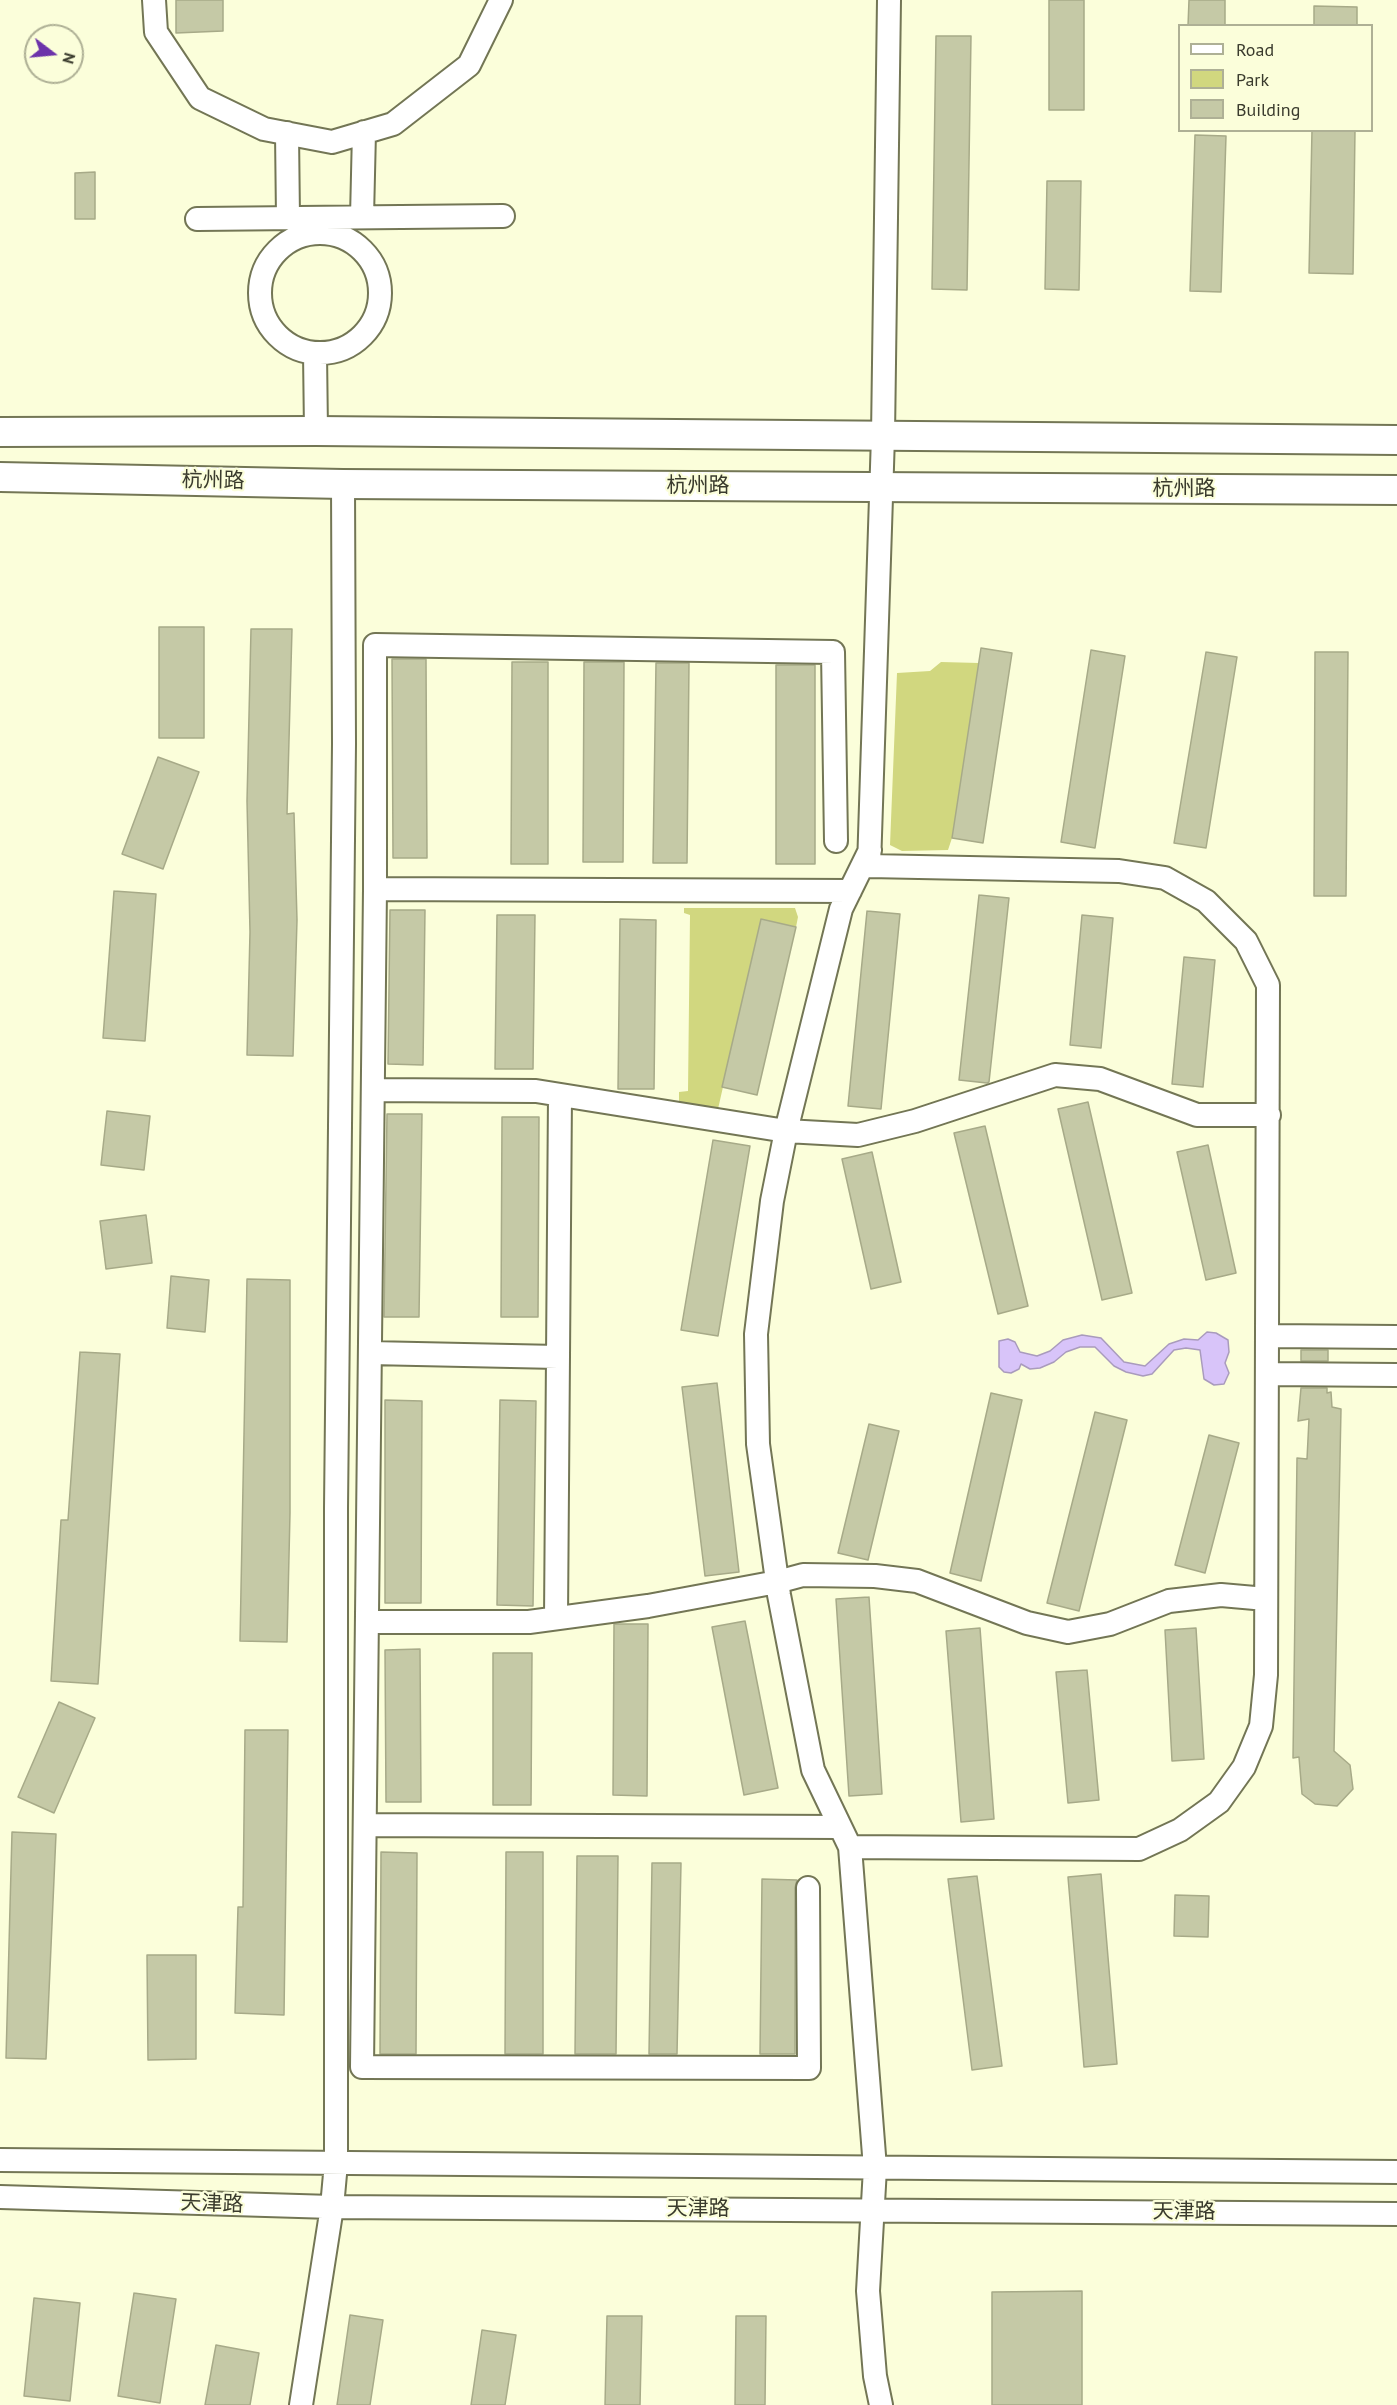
<!DOCTYPE html>
<meta charset="utf-8">
<style>
body{margin:0}
#map{position:relative;width:1397px;height:2405px;overflow:hidden;background:#fbfeda;font-family:"PT Sans",sans-serif}
canvas{display:block}
.legend{position:absolute;left:1178px;top:24px;width:195px;height:108px;box-sizing:border-box;background:#fbfeda;border:2px solid #aeb095;margin:0;padding:8px 10px;list-style:none;font-size:18px;color:#3a3b2d}
.legend li{display:flex;align-items:center;gap:12px;height:30px}
.legend b{width:30px;border:2px solid #aeb095}
.north{position:absolute;left:24px;top:24px;width:60px;height:60px;box-sizing:border-box;background:#fbfeda;border:2px solid #aeb095;border-radius:50%;rotate:106deg;font-size:16px;font-weight:700;line-height:24px;text-align:center;color:#3a3b2d}
.north::after{content:'';display:block;margin:auto;width:21px;height:27px;background:#6c33aa;clip-path:polygon(50% 0,100% 100%,50% 72%,0 100%)}
</style>
<div id="map">
<canvas width="1397" height="2405"></canvas>
<ul class="legend">
<li><b style="height:8px;background:#fff"></b>Road</li>
<li><b style="height:16px;background:#d1d77f"></b>Park</li>
<li><b style="height:16px;background:#c5c9a6"></b>Building</li>
</ul>
<div class="north">N</div>
</div>
<script>
const ctx = document.querySelector('canvas').getContext('2d');
ctx.lineJoin = 'round';
function paint(path, color) { ctx.fillStyle = color; ctx.fill(path, 'evenodd'); }
const poly = rows => new Path2D(rows.map(r => 'M' + r).join(''));
function trace(path, color, width, dash) { ctx.strokeStyle = color; ctx.lineWidth = width; ctx.lineCap = dash ? 'butt' : 'round'; ctx.setLineDash(dash || []); ctx.stroke(path); }
function drawText(font, color, halo, rows, align = 'center') {
  ctx.font = font + ' "PT Sans","Noto Sans SC",sans-serif'; ctx.lineWidth = 4.5; ctx.setLineDash([]); ctx.textBaseline = 'middle'; ctx.strokeStyle = halo; ctx.fillStyle = color; for (const [text, x, y, turn = 0] of rows) {
    ctx.save(); ctx.translate(x, y); ctx.rotate((+turn || 0) * Math.PI / 180); ctx.textAlign = isNaN(turn) ? turn : align; if (halo) ctx.strokeText(text, 0, 0); ctx.fillText(text, 0, 0); ctx.restore();
  }
}
paint(poly([
 [941,662,979,663,952,838,948,850,902,851,890,845,897,673,930,671],
 [684,908,795,908,798,917,796,927,761,919,718,1109,679,1105,679,1092,688,1091,690,915,684,913]
]), '#d1d77f');
const water = poly([
 [1207,1332,1216,1333,1228,1340,1229,1352,1225,1363,1229,1373,1224,1384,1214,1385,1204,1379,1200,1350,1186,1348,1174,1350,1152,1374,1143,1376,1126,1372,1114,1366,1095,1347,1080,1347,1066,1352,1054,1362,1040,1368,1030,1369,1021,1364,1019,1369,1011,1373,1004,1372,999,1367,999,1341,1008,1339,1015,1342,1020,1352,1037,1356,1050,1351,1063,1340,1082,1335,1101,1338,1124,1362,1145,1366,1169,1344,1184,1339,1198,1340,1207,1332]
]);
paint(water, '#d8c4f9');
trace(water, '#a99bbc', 1.5);
const building = poly([
 [176,0,223,0,223,31,176,33,176,0],
 [1049,0,1084,0,1084,110,1049,110,1049,0],
 [1189,0,1225,0,1225,26,1188,26,1189,0],
 [1314,6,1357,7,1357,26,1314,26,1314,6],
 [936,36,971,36,967,290,932,289,936,36],
 [1312,130,1355,130,1353,274,1309,273,1312,130],
 [1195,135,1226,136,1221,292,1190,291,1195,135],
 [95,172,95,219,75,219,75,173,95,172],
 [1047,181,1081,181,1079,290,1045,289,1047,181],
 [159,627,204,627,204,738,159,738,159,627],
 [251,629,292,629,287,814,294,813,297,920,293,1056,247,1055,250,932,247,801,251,629],
 [981,648,1012,653,983,843,952,838,981,648],
 [1091,650,1125,656,1095,848,1061,842,1091,650],
 [1206,652,1237,657,1206,848,1174,843,1206,652],
 [1315,652,1348,652,1346,896,1314,896,1315,652],
 [392,659,426,659,427,858,393,858,392,659],
 [512,662,548,662,548,864,511,864,512,662],
 [584,662,624,662,623,862,583,862,584,662],
 [656,663,689,663,687,863,653,863,656,663],
 [776,665,815,665,815,864,776,864,776,665],
 [158,757,199,772,163,869,122,854,158,757],
 [114,891,156,894,145,1041,103,1038,114,891],
 [979,895,1009,898,989,1082,987,1083,959,1080,979,895],
 [390,910,425,910,423,1065,388,1064,390,910],
 [867,911,900,914,881,1109,848,1106,867,911],
 [497,915,535,915,533,1069,495,1069,497,915],
 [1082,915,1113,918,1101,1048,1070,1045,1082,915],
 [620,919,656,920,654,1089,618,1089,620,919],
 [761,919,796,927,757,1095,722,1087,761,919],
 [1184,957,1215,960,1203,1087,1172,1084,1184,957],
 [1088,1102,1132,1293,1102,1300,1058,1109,1088,1102],
 [107,1111,150,1116,144,1170,101,1165,107,1111],
 [387,1114,422,1114,419,1317,384,1317,387,1114],
 [502,1117,539,1117,538,1317,501,1317,502,1117],
 [985,1126,1028,1306,998,1314,954,1133,985,1126],
 [713,1140,750,1146,718,1336,681,1330,713,1140],
 [1208,1145,1236,1273,1206,1280,1177,1152,1208,1145],
 [872,1152,901,1282,871,1289,842,1159,872,1152],
 [146,1215,152,1263,106,1269,100,1221,146,1215],
 [171,1276,209,1280,205,1332,167,1328,171,1276],
 [247,1279,290,1280,290,1513,287,1642,240,1641,247,1279],
 [1301,1350,1328,1350,1328,1361,1301,1361,1301,1350],
 [80,1352,120,1354,98,1684,51,1681,61,1520,68,1520,80,1352],
 [717,1383,739,1572,705,1576,682,1387,717,1383],
 [1301,1388,1327,1388,1327,1393,1331,1392,1332,1407,1341,1409,1334,1751,1350,1765,1353,1789,1337,1806,1315,1804,1302,1794,1299,1757,1293,1758,1297,1458,1307,1459,1309,1419,1298,1421,1301,1388],
 [991,1393,1022,1400,981,1581,950,1573,991,1393],
 [385,1400,422,1401,421,1603,385,1603,385,1400],
 [500,1400,536,1401,533,1606,497,1605,500,1400],
 [1095,1412,1127,1420,1079,1611,1047,1603,1095,1412],
 [869,1424,899,1431,868,1560,838,1553,869,1424],
 [1209,1435,1239,1443,1205,1573,1175,1565,1209,1435],
 [869,1597,882,1794,849,1796,836,1599,869,1597],
 [745,1621,778,1788,744,1795,712,1627,745,1621],
 [614,1624,648,1624,647,1796,613,1795,614,1624],
 [980,1628,994,1819,961,1822,946,1631,980,1628],
 [1196,1628,1204,1759,1172,1761,1165,1630,1196,1628],
 [420,1649,421,1802,386,1802,385,1650,420,1649],
 [493,1653,532,1653,531,1805,493,1805,493,1653],
 [1087,1670,1099,1800,1068,1803,1056,1672,1087,1670],
 [59,1702,95,1718,54,1813,18,1797,59,1702],
 [245,1730,288,1730,284,2015,235,2013,238,1907,243,1907,245,1730],
 [12,1832,56,1834,46,2059,6,2058,12,1832],
 [381,1852,417,1853,416,2054,380,2054,381,1852],
 [506,1852,543,1852,543,2054,505,2054,506,1852],
 [577,1856,618,1856,616,2054,575,2054,577,1856],
 [652,1863,681,1863,677,2054,649,2054,652,1863],
 [1101,1874,1117,2064,1084,2067,1068,1877,1101,1874],
 [977,1876,1002,2066,972,2070,948,1879,977,1876],
 [762,1879,797,1880,795,1888,795,2054,760,2054,762,1879],
 [1175,1895,1209,1896,1208,1937,1174,1936,1175,1895],
 [147,1955,196,1955,196,2059,148,2060,147,1955],
 [1082,2291,1082,2405,992,2405,992,2292,1082,2291],
 [134,2293,176,2299,160,2403,118,2396,134,2293],
 [34,2298,80,2303,70,2401,24,2396,34,2298],
 [350,2315,383,2320,370,2405,337,2405,350,2315],
 [607,2316,642,2316,640,2405,605,2405,607,2316],
 [736,2316,766,2316,765,2405,735,2405,736,2316],
 [482,2330,516,2335,505,2405,471,2405,482,2330],
 [216,2345,259,2353,250,2405,205,2405,216,2345]
]);
paint(building, '#c5c9a6');
trace(building, '#a7aa88', 1.5);
const minor = poly([
 [154,0,156,32,200,98,264,129,332,142,393,124,469,65,501,0],
 [287,133,288,218],
 [362,217,364,132],
 [197,219,503,216],
 '260 293a60 60 0 1 1 120 0a60 60 0 1 1-120 0Z',
 [315,353,316,431],
 [870,850,841,909,786,1131,772,1201,756,1334,758,1444,779,1595,813,1770,850,1847,875,2168,868,2291,875,2376,881,2405],
 [375,889,850,891],
 [373,1090,536,1091,786,1131,858,1135,915,1121,1055,1075,1100,1079,1197,1115,1269,1115],
 [1268,1336,1397,1337],
 [370,1353,558,1357],
 [1267,1374,1397,1375],
 [556,1618,560,1095],
 [367,1622,529,1622,648,1606,777,1582,803,1575,875,1576,917,1581,1027,1623,1068,1632,1110,1624,1169,1601,1221,1595,1266,1599],
 [365,1825,840,1827],
 [850,1847,1139,1849,1180,1830,1219,1802,1244,1767,1261,1726,1266,1675,1268,985,1246,941,1206,901,1165,878,1119,871,869,866,883,436,889,0],
 [808,1888,809,2068,362,2067,375,889,375,645,833,652,836,841],
 [0,2160,1397,2172],
 [0,2197,332,2207,1397,2214],
 [301,2405,332,2207,336,2163,336,1508,344,744,343,484]
]);
const major = poly([
 [0,432,316,431,1397,440],
 [0,477,343,484,1397,490]
]);
trace(minor, '#737655', 26);
trace(major, '#737655', 32);
trace(minor, '#fff', 22);
trace(major, '#fff', 28);
drawText('21px', '#3a3b2d', '#fbfeda', [
 ["杭州路",213,481,1],
 ["杭州路",698,486],
 ["杭州路",1184,489],
 ["天津路",212,2204,2],
 ["天津路",698,2209],
 ["天津路",1184,2212]
]);
</script>
